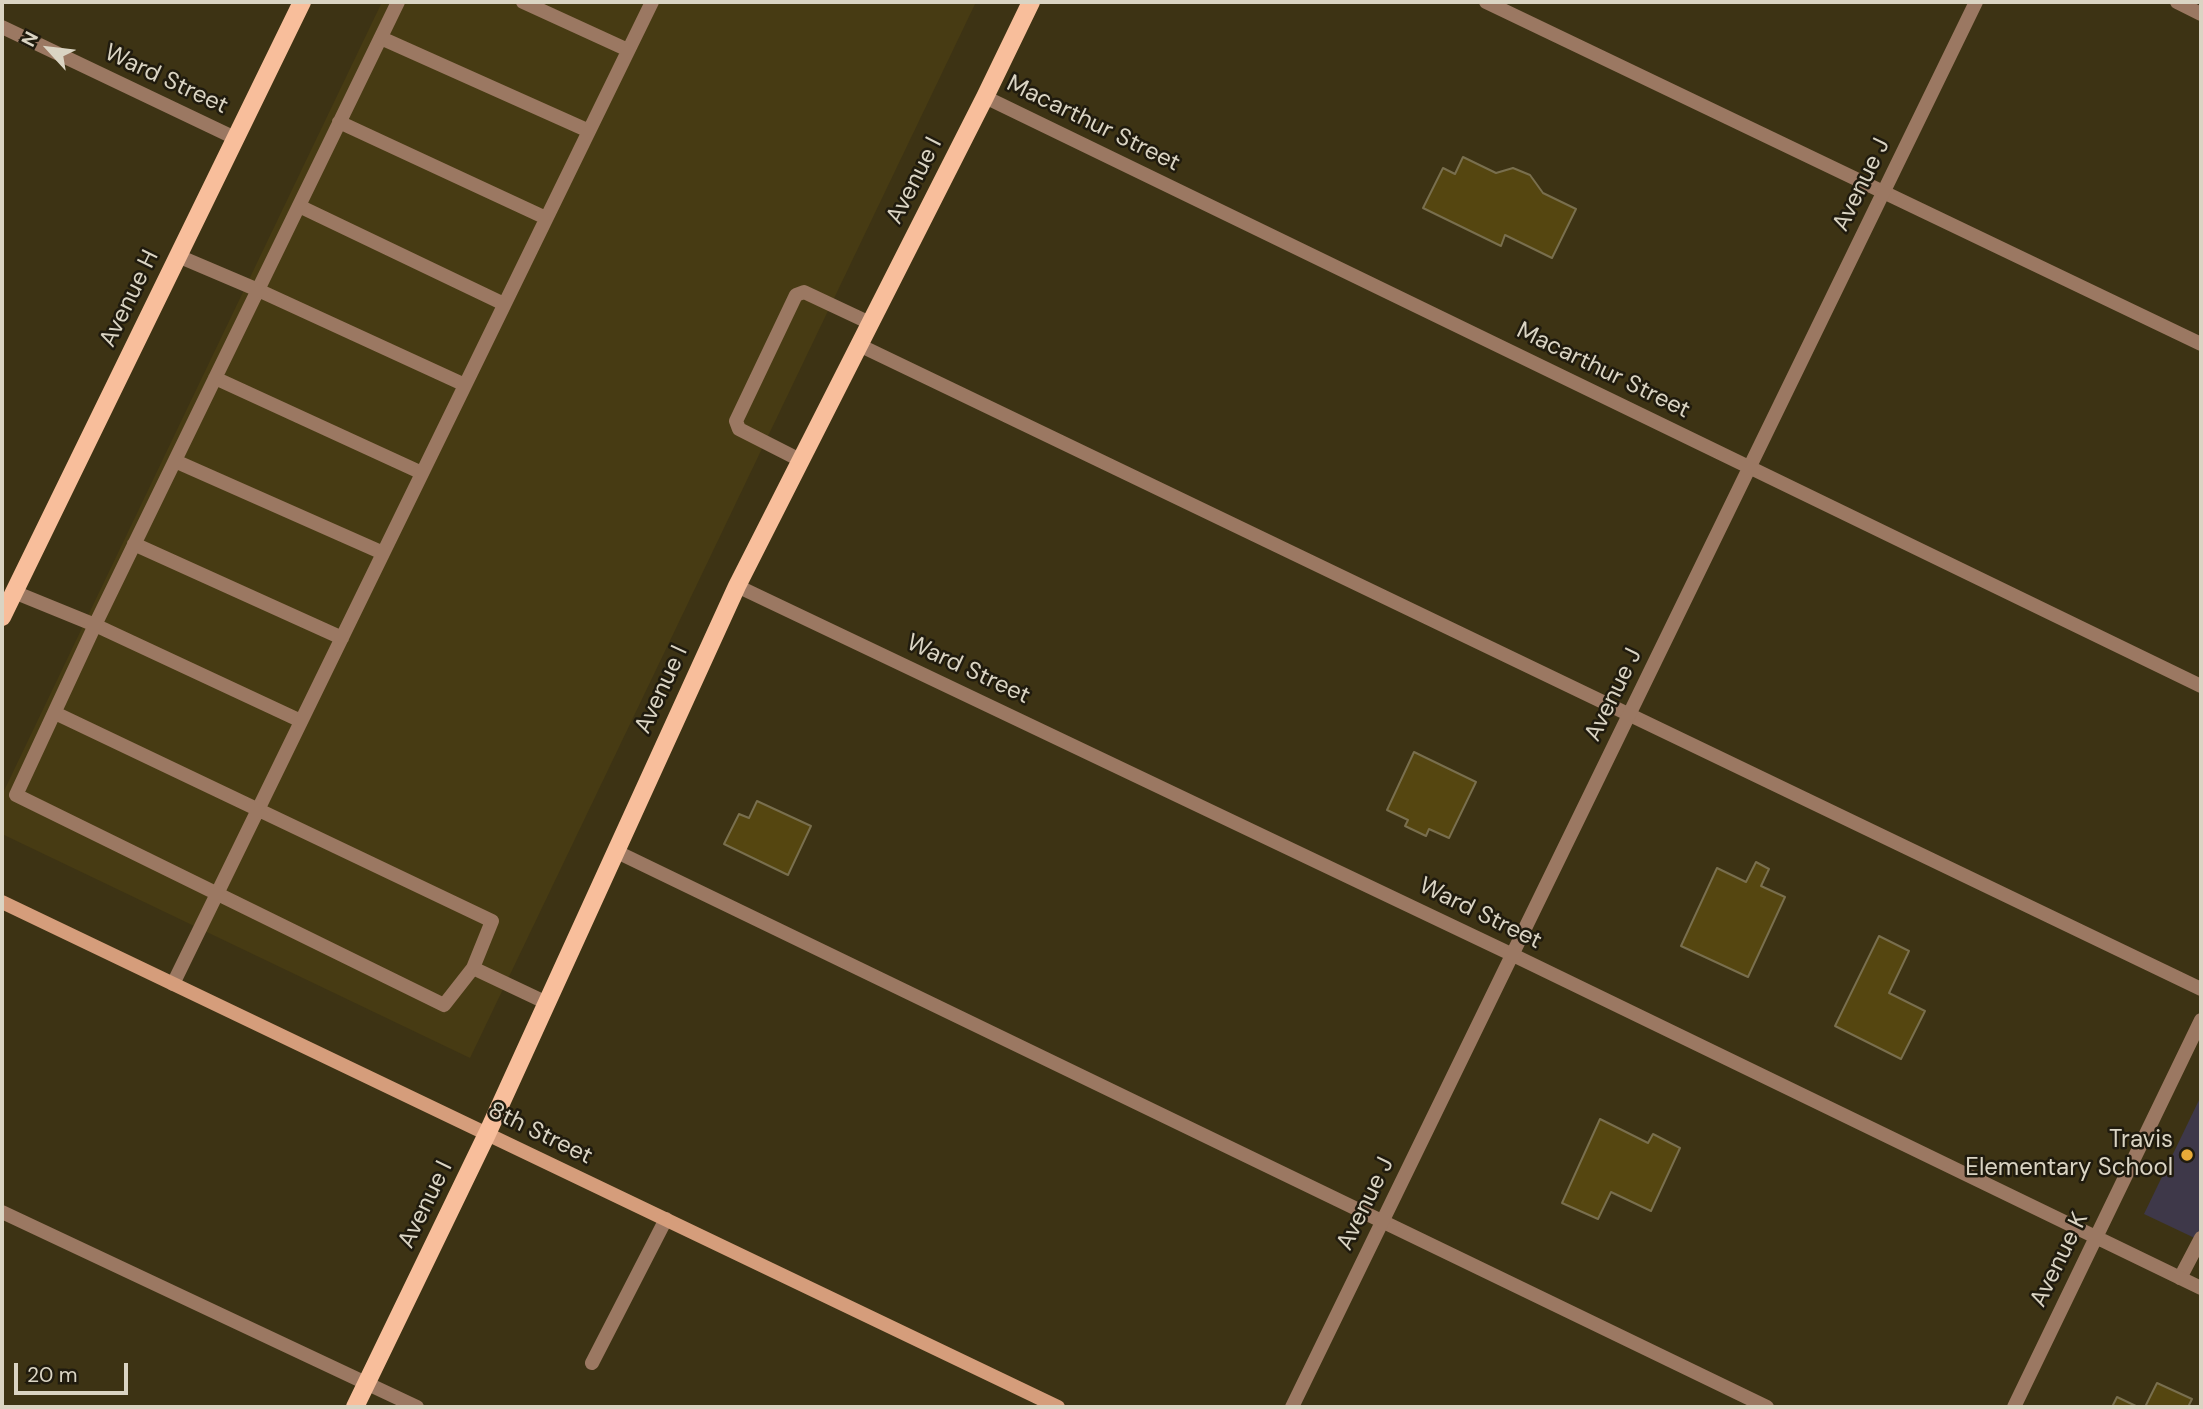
<!DOCTYPE html>
<style>
body{margin:0}
#map{position:relative;width:2203px;height:1409px;overflow:hidden;background:#3d3314;font-family:"DM Sans",sans-serif}
canvas{display:block}
.frame{position:absolute;inset:0;border:4px solid #dad4c3;pointer-events:none}
.north{position:absolute;left:14px;top:14px;width:70px;height:70px;-webkit-text-stroke:5px #201b0e;paint-order:stroke;rotate:297deg;font-size:19px;font-weight:700;line-height:28px;text-align:center;color:#dad4c3}
.north::after{content:'';display:block;margin:auto;width:24px;height:32px;background:#dad4c3;clip-path:polygon(50% 0,100% 100%,50% 72%,0 100%)}
.scale{position:absolute;left:14px;top:1363px;width:114px;height:32px;box-sizing:border-box;border:4px solid #dad4c3;border-top:0;padding-left:9px;font-size:21px;line-height:24px;white-space:nowrap;color:#dad4c3;-webkit-text-stroke:5px #201b0e;paint-order:stroke}
</style>
<div id="map">
<canvas width="2203" height="1409"></canvas>
<div class="frame"></div>
<div class="north">N</div>
<div class="scale">20 m</div>
</div>
<script>
const ctx = document.querySelector('canvas').getContext('2d');
ctx.lineJoin = 'round';
function paint(path, color) { ctx.fillStyle = color; ctx.fill(path, 'evenodd'); }
const poly = rows => new Path2D(rows.map(r => 'M' + r).join(''));
function trace(path, color, width, dash) { ctx.strokeStyle = color; ctx.lineWidth = width; ctx.lineCap = dash ? 'butt' : 'round'; ctx.setLineDash(dash || []); ctx.stroke(path); }
function drawText(font, color, halo, rows, align = 'center') {
  ctx.font = font + ' "DM Sans",sans-serif'; ctx.lineWidth = 5; ctx.setLineDash([]); ctx.textBaseline = 'middle'; ctx.strokeStyle = halo; ctx.fillStyle = color; for (const [text, x, y, turn = 0] of rows) {
    ctx.save(); ctx.translate(x, y); ctx.rotate((+turn || 0) * Math.PI / 180); ctx.textAlign = isNaN(turn) ? turn : align; if (halo) ctx.strokeText(text, 0, 0); ctx.fillText(text, 0, 0); ctx.restore();
  }
}
paint(poly([
 [382,2,976,2,470,1058,2,834,2,795]
]), '#473b13');
paint(poly([
 [2201,1096,2201,1241,2144,1214]
]), '#3e3849');
const building = poly([
 [1463,157,1496,173,1513,168,1530,175,1543,193,1576,209,1552,258,1505,235,1501,246,1423,208,1443,168,1455,174,1463,157],
 [1414,752,1476,782,1449,838,1429,829,1426,836,1405,826,1408,820,1387,810,1414,752],
 [757,801,811,826,788,875,724,844,739,814,749,818,757,801],
 [1756,862,1769,869,1761,886,1785,897,1748,977,1681,946,1717,868,1746,882,1756,862],
 [1879,936,1909,951,1889,993,1925,1011,1901,1059,1835,1026,1879,936],
 [1600,1119,1648,1143,1653,1134,1680,1148,1651,1211,1611,1192,1598,1219,1562,1203,1600,1119],
 [2157,1383,2192,1399,2188,1407,2145,1407,2157,1383],
 [2117,1397,2138,1407,2112,1407,2117,1397]
]);
paint(building, '#554610');
trace(building, '#796f4e', 2);
trace(poly([
 [523,2,628,50],
 [1486,2,2201,344],
 [381,38,589,131],
 [339,122,546,218],
 [299,206,504,304],
 [178,256,258,290,465,385],
 [859,345,2201,989],
 [215,378,422,473],
 [800,460,739,429,736,421,796,295,804,292,870,323],
 [175,461,383,553],
 [134,544,342,638],
 [14,592,95,625,16,795,444,1005,473,968],
 [55,713,492,921,473,968,547,1003],
 [301,721,95,625,398,2],
 [615,851,1767,1407],
 [173,984,652,2],
 [2,1212,417,1407],
 [2180,1278,2201,1238],
 [592,1363,666,1219]
]), '#9b7862', 14);
trace(poly([
 [2177,2,2201,14],
 [2,27,235,138],
 [985,97,2201,686],
 [737,586,1513,955,2201,1288],
 [1292,1407,1976,2],
 [2014,1407,2201,1020]
]), '#9b7862', 14);
trace(poly([
 [2,902,1058,1407]
]), '#d59d7b', 14);
trace(poly([
 [2,617,302,2],
 [355,1407,487,1134,737,586,985,97,1031,2]
]), '#f8be9b', 18);
for (const [x, y, r, color] of [
 [2187,1155,7,"#e9ab38"]
]) { const dot = new Path2D(); dot.arc(x, y, r, 0, 2 * Math.PI); ctx.fillStyle = color; ctx.fill(dot); trace(dot, '#201b0e', 2.5); }
drawText('24px', '#dad4c3', '#201b0e', [
 ["Ward Street",166,80,25],
 ["Macarthur Street",1093,124,26],
 ["Avenue I",915,181,-63],
 ["Avenue J",1862,185,-64],
 ["Avenue H",130,299,-64],
 ["Macarthur Street",1603,371,26],
 ["Ward Street",968,670,25],
 ["Avenue I",662,690,-65],
 ["Avenue J",1614,695,-64],
 ["Ward Street",1480,914,26],
 ["8th Street",540,1134,26],
 ["Avenue J",1366,1204,-64],
 ["Avenue I",426,1205,-64],
 ["Avenue K",2060,1260,-64]
]);
drawText('24px', '#dad4c3', '#201b0e', [
 ["Travis",2173,1141],
 ["Elementary School",2173,1169]
], 'right');
</script>
